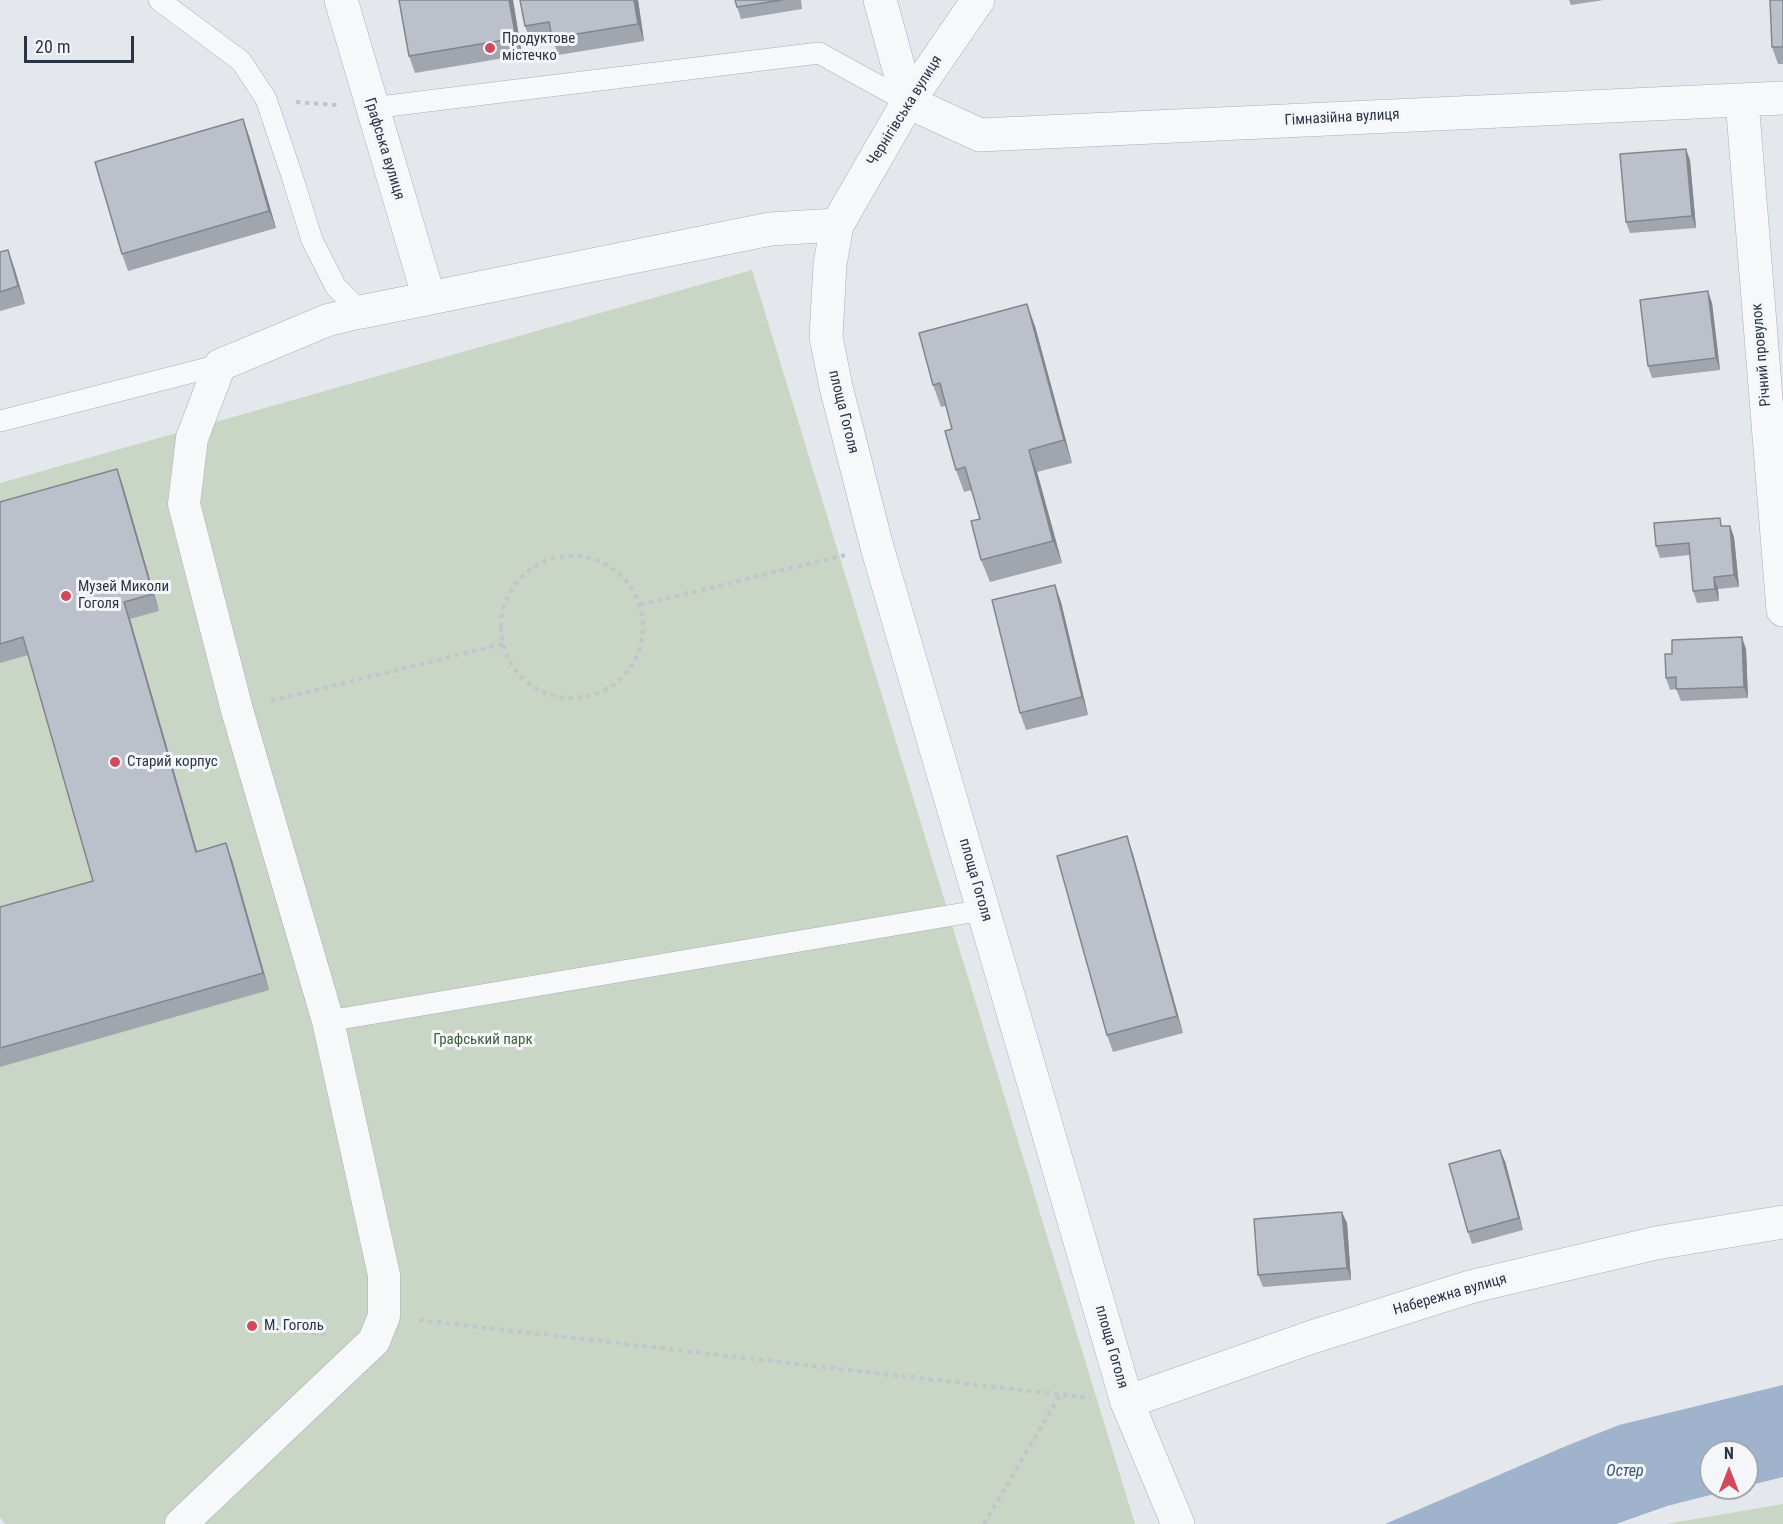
<!DOCTYPE html>
<meta charset="utf-8">
<style>
body{margin:0}
#map{position:relative;width:1783px;height:1524px;overflow:hidden;background:#e4e7ec;font-family:"Roboto Condensed",sans-serif}
canvas{display:block}
.north{position:absolute;left:1699px;top:1440px;width:60px;height:60px;box-sizing:border-box;background:#f4f6f9;border:2px solid #a4a8b1;border-radius:50%;rotate:0deg;font-size:16px;font-weight:700;line-height:24px;text-align:center;color:#2b3445}
.north::after{content:'';display:block;margin:auto;width:21px;height:27px;background:#d1495b;clip-path:polygon(50% 0,100% 100%,50% 72%,0 100%)}
.scale{position:absolute;left:24px;top:36px;width:110px;height:27px;box-sizing:border-box;border:3px solid #2b3445;border-top:0;padding-left:8px;font-size:18px;line-height:21px;white-space:nowrap;color:#2b3445;-webkit-text-stroke:4px #f4f6f9;paint-order:stroke}
</style>
<div id="map">
<canvas width="1783" height="1524"></canvas>
<div class="north">N</div>
<div class="scale">20 m</div>
</div>
<script>
const ctx = document.querySelector('canvas').getContext('2d');
ctx.lineJoin = 'round';
function paint(path, color) { ctx.fillStyle = color; ctx.fill(path, 'evenodd'); }
const poly = rows => new Path2D(rows.map(r => 'M' + r).join(''));
function trace(path, color, width, dash) { ctx.strokeStyle = color; ctx.lineWidth = width; ctx.lineCap = dash ? 'butt' : 'round'; ctx.setLineDash(dash || []); ctx.stroke(path); }
function drawText(font, color, halo, rows, align = 'center') {
  ctx.font = font + ' "Roboto Condensed",sans-serif'; ctx.lineWidth = 6; ctx.setLineDash([]); ctx.textBaseline = 'middle'; ctx.strokeStyle = halo; ctx.fillStyle = color; for (const [text, x, y, turn = 0] of rows) {
    ctx.save(); ctx.translate(x, y); ctx.rotate((+turn || 0) * Math.PI / 180); ctx.textAlign = isNaN(turn) ? turn : align; if (halo) ctx.strokeText(text, 0, 0); ctx.fillText(text, 0, 0); ctx.restore();
  }
}
paint(poly([
 [752,270,1135,1524,5,1524,0,1517,0,483],
 [1783,1504,1783,1524,1666,1524]
]), '#c9d6c5');
paint(poly([
 [1783,1385,1783,1477,1747,1486,1747,1452,1711,1452,1711,1488,1738,1488,1667,1506,1616,1524,1385,1524,1566,1446,1619,1425]
]), '#9fb4cc');
const service = poly([
 [159,0,241,61,266,99,292,176,312,240,336,287,361,312],
 [371,108,819,53,908,102],
 [0,421,220,365],
 [328,1021,983,910]
]);
const pedestrian = poly([
 [181,1524,374,1341,384,1316,384,1275,328,1021,237,710,184,504,192,438,220,365,328,320,361,312]
]);
const minor = poly([
 [341,0,429,298],
 [880,0,908,102,980,135,1783,98],
 [1742,100,1783,610],
 [361,312,770,229,837,225],
 [1127,1402,1312,1337,1470,1287,1656,1243,1783,1222]
]);
const tertiary = poly([
 [978,0,908,102,837,225,830,264,826,337,836,387,877,547,1127,1402,1178,1524]
]);
trace(service, '#a9aeb7', 22);
trace(pedestrian, '#a9aeb7', 33);
trace(minor, '#a9aeb7', 34);
trace(tertiary, '#a9aeb7', 34);
trace(poly([
 [296,102,337,105],
 '501 627a71 71 0 1 1 142 0a71 71 0 1 1-142 0Z',
 [640,605,845,555],
 [271,701,503,644],
 [419,1320,1090,1398],
 [267,1330,329,1334],
 [984,1524,1060,1395]
]), '#c2c5cb', 4, [4.5, 4.5]);
trace(service, '#f7f8fa', 21);
trace(pedestrian, '#f7f8fa', 32);
trace(minor, '#f7f8fa', 33);
trace(tertiary, '#f7f8fa', 33);
paint(poly([
 [399,0,513,0,522,55,415,73,409,56],
 [520,0,638,0,644,41,558,55,553,40,531,43,525,26],
 [735,0,801,0,802,9,741,19,737,7],
 [1569,0,1604,0,1571,5],
 [1783,0,1783,64,1778,64,1772,47],
 [249,136,276,228,128,271,122,254],
 [1690,160,1696,228,1630,233,1626,222],
 [0,252,14,267,25,304,0,311],
 [1712,303,1720,370,1652,378,1648,366],
 [1035,326,1072,463,1037,472,1062,563,990,582,981,560,980,519,972,490,964,492,956,470,952,429,946,406,941,407,933,385],
 [117,469,123,486,159,611,130,619,197,851,232,860,269,990,0,1067,0,907,93,881,28,655,0,663,0,502],
 [1723,526,1730,526,1734,537,1739,587,1718,589,1719,601,1697,603,1693,591,1690,555,1660,558,1656,546],
 [1061,602,1088,715,1026,730,1020,713],
 [1746,649,1748,698,1681,701,1676,689,1670,690,1666,678,1672,654],
 [1133,854,1183,1033,1113,1052,1107,1035],
 [1505,1161,1523,1230,1472,1244,1468,1232],
 [1347,1223,1351,1280,1263,1287,1258,1275]
]), '#a1a5ae');
paint(poly([
 [509,0,513,0,522,55,516,38],
 [634,0,638,0,644,41,638,24],
 [243,119,249,136,276,228,269,211],
 [1686,149,1690,160,1696,228,1692,216],
 [8,250,14,267,25,304,18,286],
 [1708,291,1712,303,1720,370,1716,358],
 [1027,304,1035,326,1072,463,1064,440],
 [1029,450,1037,472,1062,563,1053,541],
 [117,469,123,486,159,611,153,594],
 [1730,526,1734,537,1739,587,1734,575],
 [1714,577,1718,589,1719,601,1715,589],
 [1055,585,1061,602,1088,715,1082,697],
 [124,602,130,619,202,869,196,852],
 [1742,637,1746,649,1748,698,1744,687],
 [1127,836,1133,854,1183,1033,1177,1016],
 [226,843,232,860,269,990,263,973],
 [1500,1150,1505,1161,1523,1230,1519,1218],
 [1342,1212,1347,1223,1351,1280,1347,1268]
]), '#83868d');
const building = poly([
 [399,0,509,0,516,38,409,56,399,0],
 [520,0,634,0,638,24,552,38,549,22,525,26,520,0],
 [735,0,782,0,737,7,735,0],
 [1770,0,1783,0,1783,47,1772,47,1770,0],
 [243,119,269,211,122,254,95,162,243,119],
 [1686,149,1692,216,1626,222,1620,154,1686,149],
 [8,250,18,286,0,292,0,252,8,250],
 [1708,291,1716,358,1648,366,1640,300,1708,291],
 [1027,304,1064,440,1029,450,1053,541,981,560,971,521,980,519,965,467,956,470,945,431,952,429,940,383,933,385,919,333,1027,304],
 [117,469,153,594,124,602,196,852,226,843,263,973,0,1048,0,907,93,881,23,637,0,644,0,502,117,469],
 [1720,518,1721,526,1730,526,1734,575,1714,577,1715,589,1693,591,1689,543,1656,546,1654,523,1720,518],
 [1055,585,1082,697,1020,713,992,600,1055,585],
 [1742,637,1744,687,1676,689,1676,677,1666,678,1665,654,1672,654,1672,640,1742,637],
 [1127,836,1177,1016,1107,1035,1057,856,1127,836],
 [1500,1150,1519,1218,1468,1232,1449,1164,1500,1150],
 [1342,1212,1347,1268,1258,1275,1254,1219,1342,1212]
]);
paint(building, '#bbc0ca');
trace(building, '#83868d', 1.5);
for (const [x, y, r, color] of [
 [490,48,6,"#d1495b"],
 [66,596,6,"#d1495b"],
 [115,762,6,"#d1495b"],
 [252,1326,6,"#d1495b"]
]) { const dot = new Path2D(); dot.arc(x, y, r, 0, 2 * Math.PI); ctx.fillStyle = color; ctx.fill(dot); trace(dot, '#f4f6f9', 2); }
drawText('15px', '#2b3445', '#f4f6f9', [
 ["Продуктове",502,39],
 ["містечко",502,56],
 ["Музей Миколи",78,587],
 ["Гоголя",78,604],
 ["Старий корпус",127,762],
 ["М. Гоголь",264,1326]
], 'left');
drawText('15px', '#2b3445', '#f4f6f9', [
 ["Чернігівська вулиця",905,111,-58],
 ["Гімназійна вулиця",1342,118,-3],
 ["Графська вулиця",384,149,73],
 ["Річний провулок",1762,355,-95],
 ["площа Гоголя",843,412,76],
 ["площа Гоголя",975,880,74],
 ["Набережна вулиця",1450,1295,-16],
 ["площа Гоголя",1111,1347,74]
]);
drawText('15px', '#3f6138', '#f4f6f9', [
 ["Графський парк",483,1040]
]);
drawText('italic 16px', '#34527a', '#f4f6f9', [
 ["Остер",1625,1472]
]);
</script>
